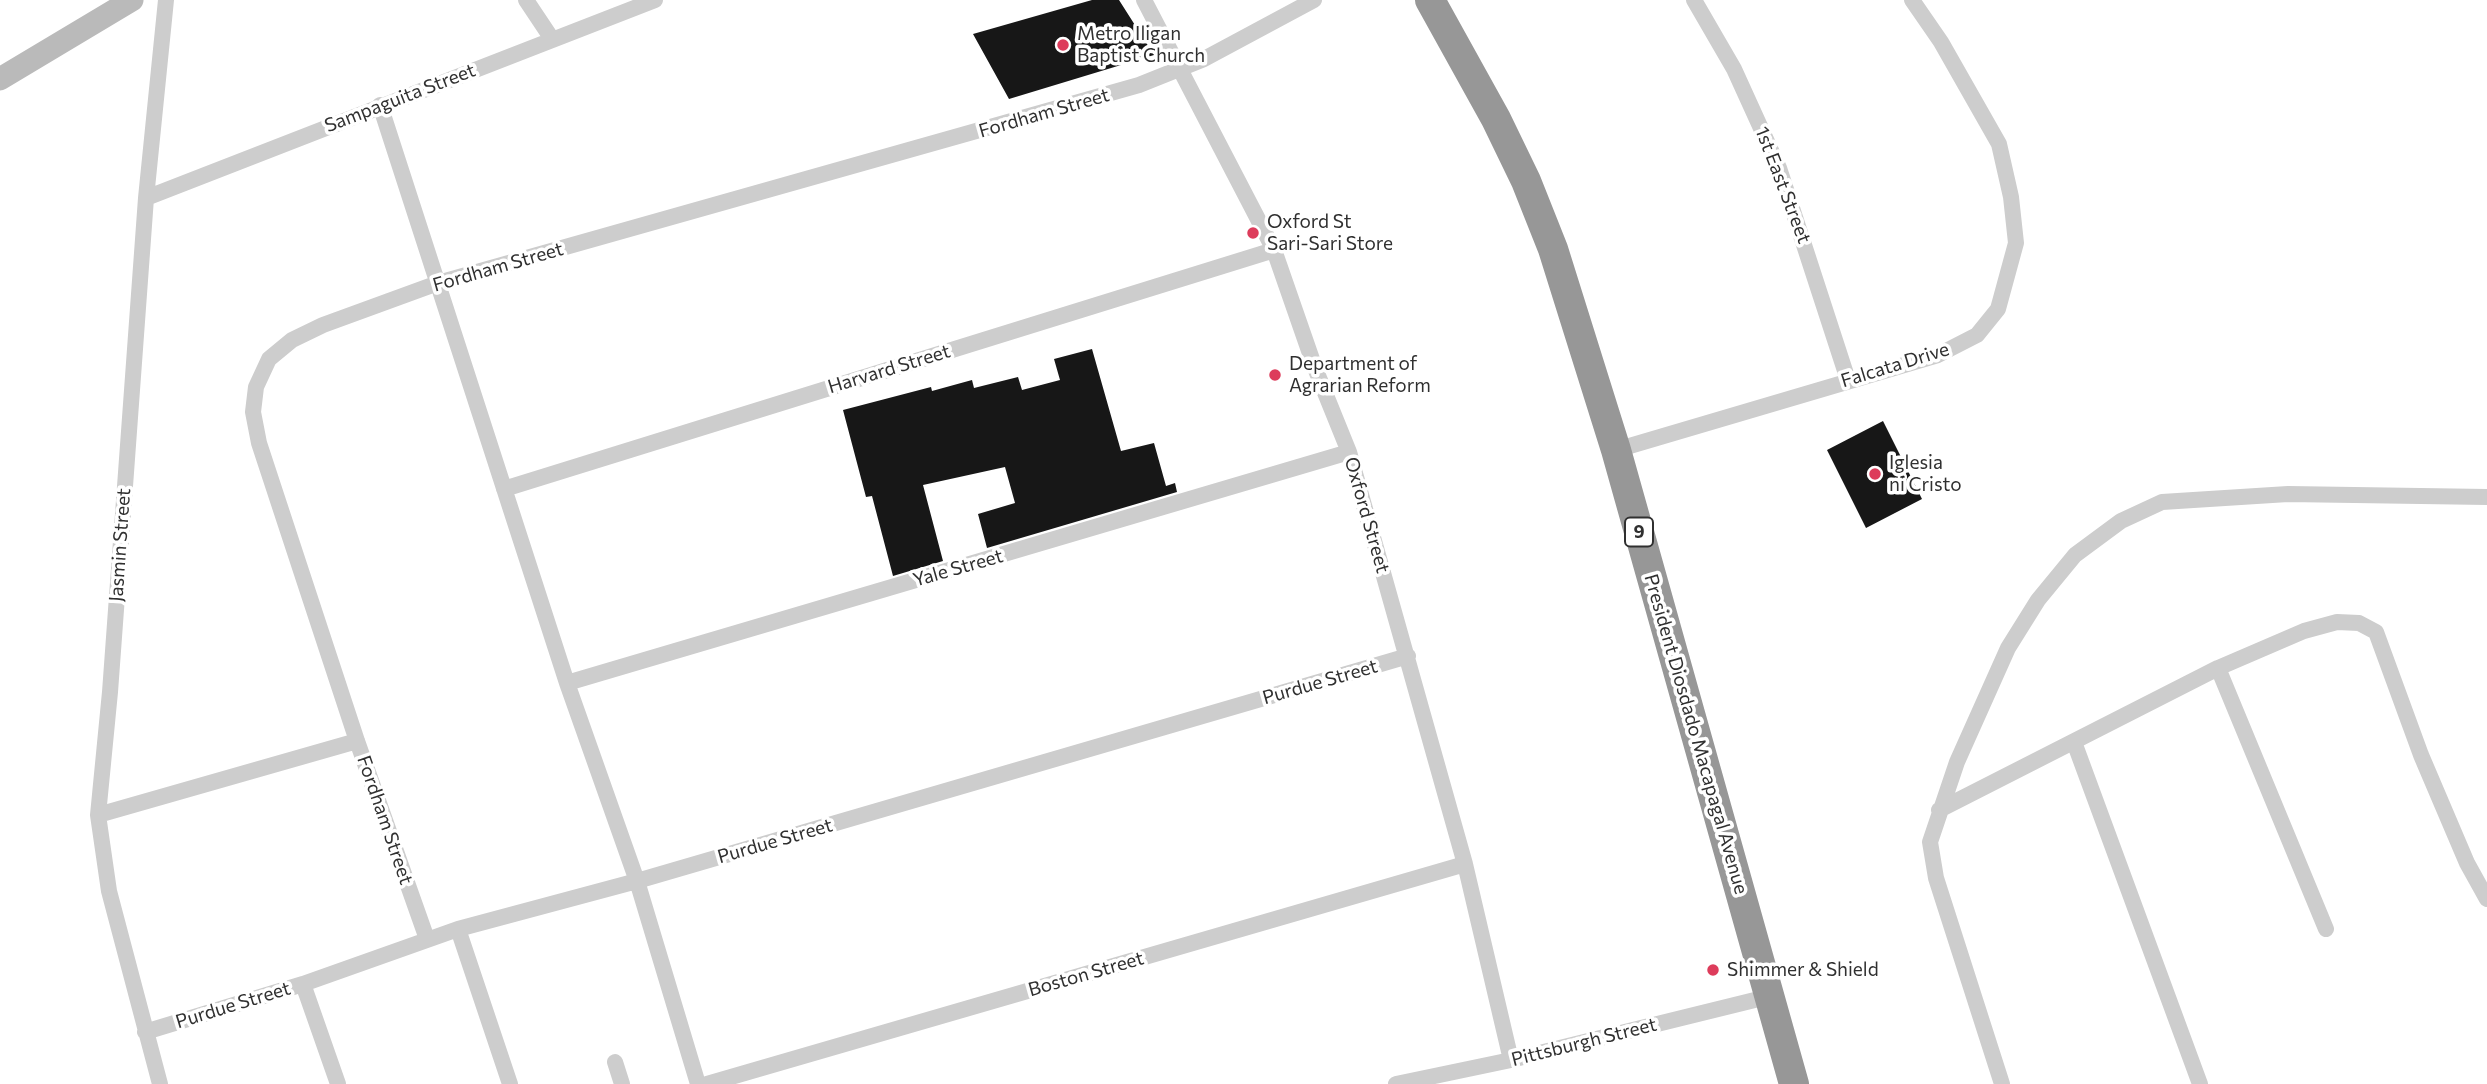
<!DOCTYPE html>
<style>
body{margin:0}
canvas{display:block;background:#fff}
</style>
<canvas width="2487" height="1084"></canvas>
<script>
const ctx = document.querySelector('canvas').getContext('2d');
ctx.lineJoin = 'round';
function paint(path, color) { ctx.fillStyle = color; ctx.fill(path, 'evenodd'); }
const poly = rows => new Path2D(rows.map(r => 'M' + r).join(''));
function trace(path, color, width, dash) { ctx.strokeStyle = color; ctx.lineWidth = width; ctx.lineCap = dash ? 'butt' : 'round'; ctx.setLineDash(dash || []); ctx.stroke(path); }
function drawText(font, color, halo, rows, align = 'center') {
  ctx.font = font + ' Commissioner,sans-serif'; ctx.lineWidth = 7; ctx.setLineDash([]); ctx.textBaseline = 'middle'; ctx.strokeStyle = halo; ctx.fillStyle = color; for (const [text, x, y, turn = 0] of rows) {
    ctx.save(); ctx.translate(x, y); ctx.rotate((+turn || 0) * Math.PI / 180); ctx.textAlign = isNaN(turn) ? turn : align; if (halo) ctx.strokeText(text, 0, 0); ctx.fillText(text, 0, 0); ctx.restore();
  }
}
paint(poly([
 [1092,0,1119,0,1154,55,1009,99,973,34],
 [1092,349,1121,451,1154,443,1166,486,1175,483,1177,492,987,548,978,514,1015,503,1005,467,923,485,943,561,893,576,872,496,866,497,843,410,931,387,932,391,972,380,974,388,1018,377,1022,390,1060,380,1054,359],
 [1883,421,1922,499,1866,528,1827,450]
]), '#171717');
trace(poly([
 [526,0,552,39],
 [1144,0,1274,250,1315,368,1349,452,1465,864,1511,1060],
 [1694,0,1734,69,1779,168,1848,380],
 [380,105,567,683,637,881,698,1084],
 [146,198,655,0],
 [1616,450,1938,355,1977,335,1998,309,2016,243,2011,197,1999,144,1941,42,1912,0],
 [504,489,1274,250],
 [2218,668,2326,929],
 [567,683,1349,452],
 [2074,742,2200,1084],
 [1939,810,2218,668,2304,631,2337,622,2359,623,2376,632,2421,755,2467,863,2487,899],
 [98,815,357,741],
 [458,929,510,1084],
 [427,939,357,741,259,443,253,412,256,387,269,359,292,340,323,325,438,283,1139,85,1204,59,1314,0],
 [303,984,338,1084],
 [145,1032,303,984,458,929,637,881,1408,656],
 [615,1062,622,1084],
 [160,1084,109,891,98,815,110,692,146,198,166,0],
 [707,1084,1465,864],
 [1396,1084,1511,1060,1771,996],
 [2002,1084,1936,878,1930,842,1957,762,2008,648,2038,600,2075,555,2121,521,2162,502,2288,494,2487,497]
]), '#cdcdcd', 16);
trace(poly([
 [0,79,132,0]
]), '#bababa', 23);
trace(poly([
 [1430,0,1496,119,1526,181,1553,249,1616,450,1794,1084]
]), '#979797', 30);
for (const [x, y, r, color] of [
 [1063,45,7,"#dd3c5b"],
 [1253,233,7,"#dd3c5b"],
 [1275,375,7,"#dd3c5b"],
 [1875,474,7,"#dd3c5b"],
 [1713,970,7,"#dd3c5b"]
]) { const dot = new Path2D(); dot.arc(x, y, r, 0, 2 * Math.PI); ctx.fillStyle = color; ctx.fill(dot); trace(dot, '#fff', 2.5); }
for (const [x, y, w] of [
 [1639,532,28]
]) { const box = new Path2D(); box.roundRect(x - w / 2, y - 14.5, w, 29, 5); ctx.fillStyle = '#fff'; ctx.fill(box); trace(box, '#303030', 2); }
drawText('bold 18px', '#303030', null, [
 ["9",1639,532]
]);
drawText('19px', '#303030', '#fff', [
 ["Metro Iligan",1077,34],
 ["Baptist Church",1077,56],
 ["Oxford St",1267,222],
 ["Sari-Sari Store",1267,244],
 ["Department of",1289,364],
 ["Agrarian Reform",1289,386],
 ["Iglesia",1889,463],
 ["ni Cristo",1889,485],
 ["Shimmer & Shield",1727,970]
], 'left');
drawText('19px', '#303030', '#fff', [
 ["Sampaguita Street",400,98,-21],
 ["Fordham Street",1044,113,-16],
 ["1st East Street",1783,185,69],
 ["Fordham Street",498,267,-16],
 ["Falcata Drive",1895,365,-17],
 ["Harvard Street",889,369,-17],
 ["Oxford Street",1367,515,74],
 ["Jasmin Street",120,545,-86],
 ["Yale Street",958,568,-16],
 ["Purdue Street",1320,682,-16],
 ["President Diosdado Macapagal Avenue",1696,734,74],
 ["Fordham Street",385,820,71],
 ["Purdue Street",775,841,-16],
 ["Boston Street",1086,974,-16],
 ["Purdue Street",233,1005,-17],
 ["Pittsburgh Street",1584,1042,-14]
]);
</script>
